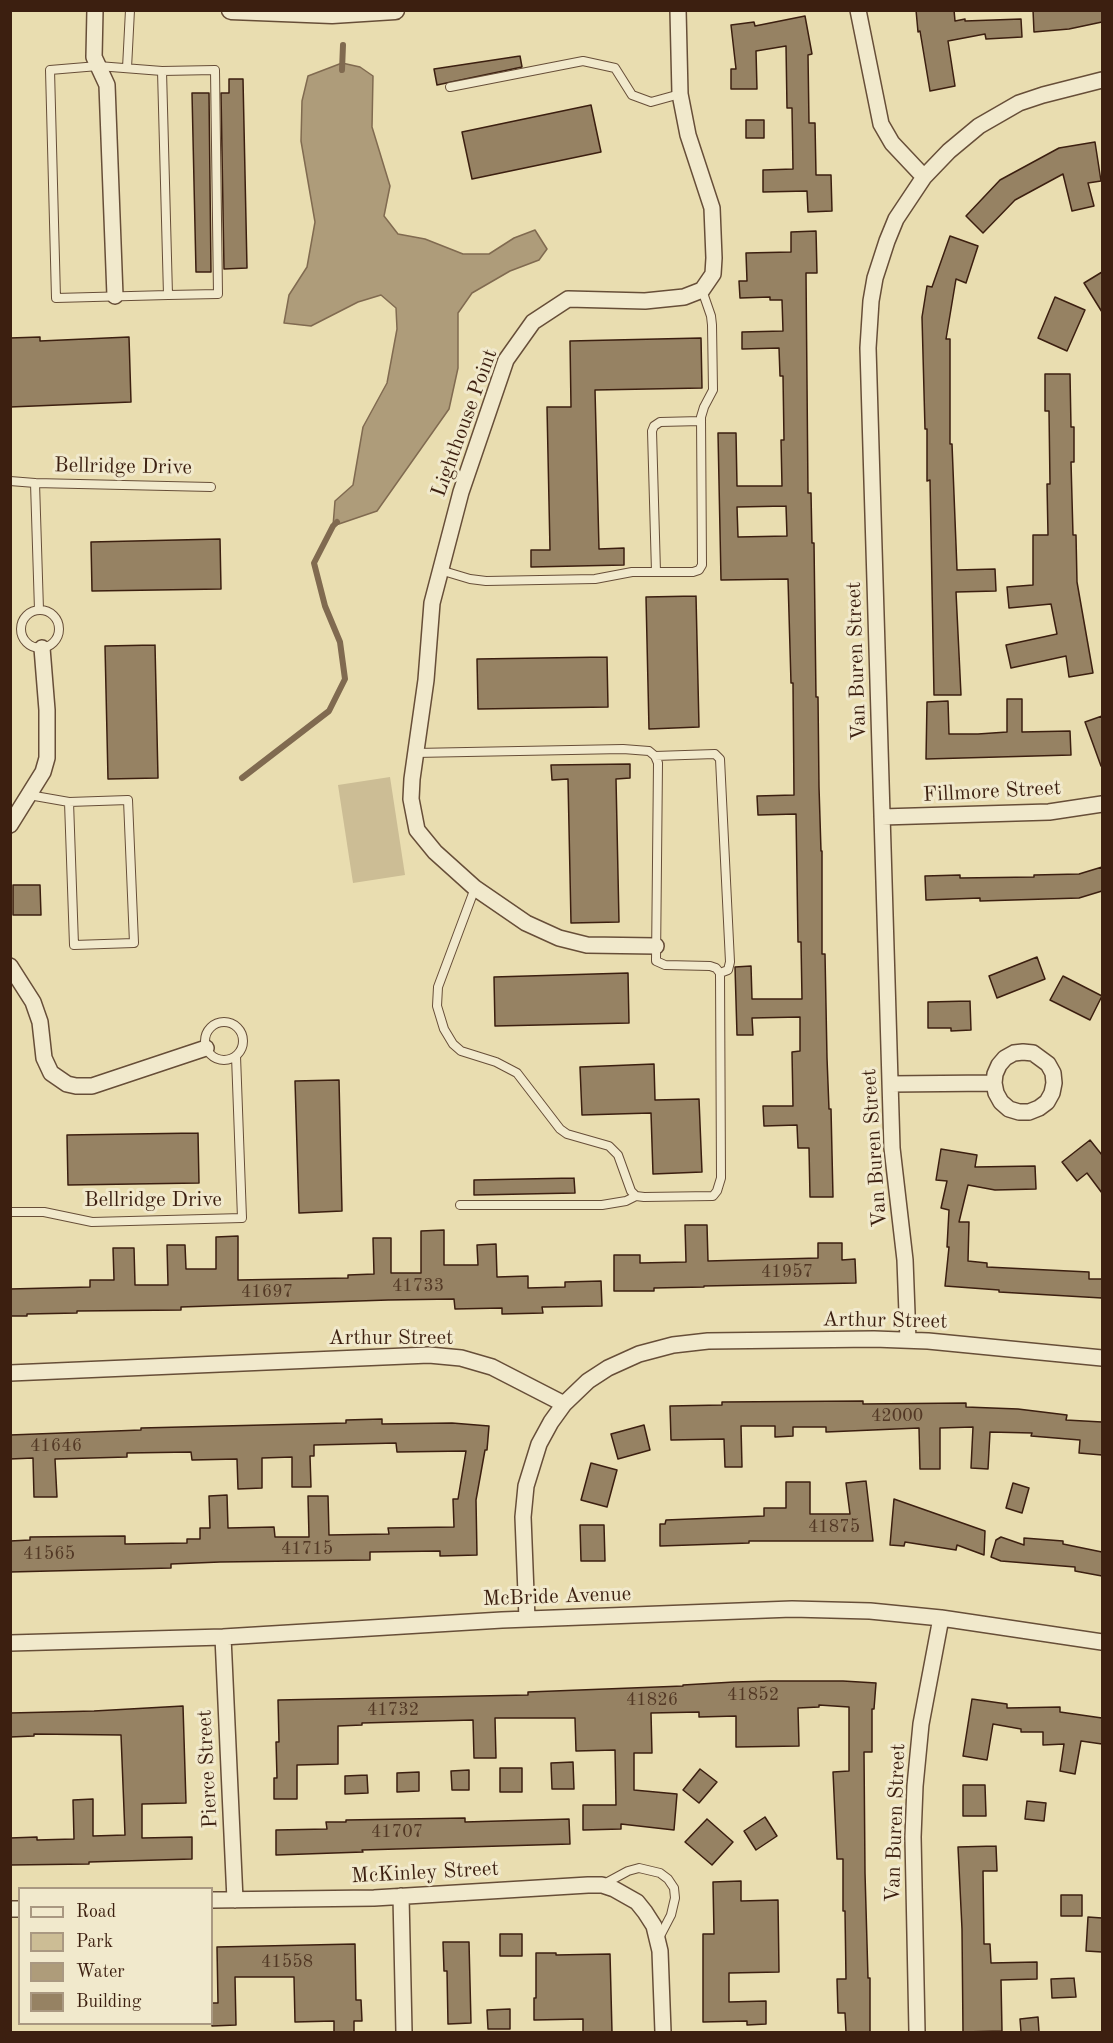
<!DOCTYPE html>
<style>
body{margin:0}
#map{position:relative;width:1113px;height:2043px;overflow:hidden;background:#e9ddb0;font-family:"Old Standard TT",serif}
canvas{display:block}
.frame{position:absolute;inset:0;border:12px solid #3c1f10;pointer-events:none}
.legend{position:absolute;left:18px;top:1887px;width:195px;height:138px;box-sizing:border-box;background:#f1e9cc;border:2px solid #a99881;margin:0;padding:8px 10px;list-style:none;font-size:18px;color:#3c1f10}
.legend li{display:flex;align-items:center;gap:12px;height:30px}
.legend b{width:30px;border:2px solid #a99881}
</style>
<div id="map">
<canvas width="1113" height="2043"></canvas>
<div class="frame"></div>
<ul class="legend">
<li><b style="height:8px;background:#f1e9cc"></b>Road</li>
<li><b style="height:16px;background:#ccbd95"></b>Park</li>
<li><b style="height:16px;background:#ae9c7a"></b>Water</li>
<li><b style="height:16px;background:#968263"></b>Building</li>
</ul>
</div>
<script>
const ctx = document.querySelector('canvas').getContext('2d');
ctx.lineJoin = 'round';
function paint(path, color) { ctx.fillStyle = color; ctx.fill(path, 'evenodd'); }
const poly = rows => new Path2D(rows.map(r => 'M' + r).join(''));
function trace(path, color, width, dash) { ctx.strokeStyle = color; ctx.lineWidth = width; ctx.lineCap = dash ? 'butt' : 'round'; ctx.setLineDash(dash || []); ctx.stroke(path); }
function drawText(font, color, halo, rows, align = 'center') {
  ctx.font = font + ' "Old Standard TT",serif'; ctx.lineWidth = 6; ctx.setLineDash([]); ctx.textBaseline = 'middle'; ctx.strokeStyle = halo; ctx.fillStyle = color; for (const [text, x, y, turn = 0] of rows) {
    ctx.save(); ctx.translate(x, y); ctx.rotate((+turn || 0) * Math.PI / 180); ctx.textAlign = isNaN(turn) ? turn : align; if (halo) ctx.strokeText(text, 0, 0); ctx.fillText(text, 0, 0); ctx.restore();
  }
}
paint(poly([
 [390,777,405,875,353,883,338,785]
]), '#ccbd95');
const water = poly([
 [342,63,360,67,373,76,372,127,390,186,384,216,398,234,425,239,463,254,489,254,514,238,535,230,547,249,539,260,510,271,472,293,458,313,458,368,449,409,377,511,333,526,335,501,353,485,363,427,387,383,397,329,396,308,381,295,358,302,311,326,284,323,289,295,307,267,315,222,301,141,302,101,308,76,342,63]
]);
paint(water, '#ae9c7a');
trace(water, '#806a50', 1.5);
trace(poly([
 [342,70,343,45],
 [242,778,329,711,345,679,340,642,325,606,314,563,333,526,337,522]
]), '#806a50', 6);
const building = poly([
 [916,10,954,10,955,21,965,19,965,21,1021,19,1022,37,986,39,985,34,948,41,955,86,930,91,920,31,918,32,916,10],
 [1033,10,1102,10,1102,22,1069,29,1034,32,1033,10],
 [805,16,812,54,808,55,809,123,815,123,816,175,831,175,832,211,808,212,807,191,763,192,763,170,793,169,792,108,787,108,786,46,756,51,757,89,731,89,731,69,736,69,731,25,754,22,755,26,805,16],
 [520,56,522,67,437,85,434,69,520,56],
 [229,79,243,79,247,268,224,269,221,93,229,93,229,79],
 [192,93,209,93,211,272,196,272,192,93],
 [591,105,601,152,472,179,462,132,591,105],
 [746,120,764,120,764,138,746,138,746,120],
 [1095,142,1101,181,1088,183,1094,206,1072,211,1063,174,1015,200,983,233,966,216,1000,180,1059,148,1095,142],
 [816,231,817,273,806,273,808,493,811,493,812,543,814,543,816,697,818,697,819,787,821,851,822,851,822,954,825,954,827,1058,829,1109,831,1109,833,1197,810,1197,809,1148,798,1148,797,1125,764,1126,763,1106,793,1106,792,1052,800,1051,800,1017,752,1018,753,1035,737,1035,735,967,751,966,752,999,802,999,801,942,798,942,796,814,758,815,757,796,794,795,793,683,791,683,788,579,721,580,718,433,736,433,737,486,782,486,781,440,784,440,783,376,780,376,779,348,742,349,742,332,783,331,782,300,770,300,770,297,740,298,739,281,747,281,746,253,791,252,791,232,816,231],
 [786,506,787,536,738,537,737,507,786,506],
 [950,236,978,246,966,283,956,279,946,339,950,339,950,444,952,444,957,570,995,569,996,591,956,592,961,695,934,695,930,480,927,481,927,429,925,429,922,317,927,286,932,287,950,236],
 [1102,272,1102,312,1084,283,1102,272],
 [1055,297,1085,310,1067,351,1038,338,1055,297],
 [40,337,40,341,129,337,131,402,10,407,10,338,40,337],
 [701,338,702,388,595,390,599,549,624,548,624,565,531,567,531,550,550,550,547,407,571,407,570,341,701,338],
 [1045,374,1070,374,1071,427,1074,427,1074,462,1071,462,1073,535,1076,535,1077,582,1093,673,1069,677,1066,656,1011,668,1006,645,1057,634,1051,604,1009,608,1007,587,1033,585,1033,535,1048,535,1047,484,1050,484,1049,411,1045,411,1045,374],
 [220,539,221,589,92,591,91,542,220,539],
 [696,596,699,727,649,729,646,597,696,596],
 [155,645,158,778,108,779,105,646,155,645],
 [607,657,608,707,478,709,477,659,607,657],
 [1007,699,1022,699,1022,732,1070,731,1071,755,926,759,927,702,948,701,949,734,978,734,1007,732,1007,699],
 [1102,716,1102,765,1101,766,1085,722,1102,716],
 [630,764,630,778,616,779,619,922,571,923,568,779,552,780,551,765,630,764],
 [1102,867,1102,891,1079,898,980,901,980,898,926,900,925,876,960,875,960,878,1034,877,1034,875,1079,874,1102,867],
 [13,885,40,885,41,915,13,915,13,885],
 [1037,957,1045,979,997,998,989,976,1037,957],
 [628,973,629,1023,495,1026,494,977,628,973],
 [1063,976,1102,996,1090,1020,1050,1000,1063,976],
 [970,1001,971,1030,951,1031,951,1028,928,1028,928,1002,970,1001],
 [654,1064,655,1100,699,1099,702,1172,653,1174,651,1113,582,1115,580,1067,654,1064],
 [339,1080,342,1211,299,1213,295,1081,339,1080],
 [198,1133,199,1183,68,1185,67,1135,198,1133],
 [1090,1140,1102,1155,1102,1193,1087,1173,1077,1181,1062,1162,1090,1140],
 [941,1149,977,1155,975,1167,1035,1166,1036,1189,995,1190,968,1185,959,1222,969,1222,968,1261,987,1263,987,1267,1089,1272,1089,1279,1102,1279,1102,1298,999,1292,999,1290,945,1286,949,1247,947,1247,949,1210,941,1208,947,1181,936,1180,941,1149],
 [574,1178,575,1193,474,1195,474,1180,574,1178],
 [685,1225,707,1225,708,1261,818,1258,818,1243,842,1243,842,1260,855,1259,856,1283,704,1286,704,1287,654,1288,654,1291,614,1291,614,1255,640,1255,640,1263,686,1262,685,1225],
 [444,1230,444,1265,478,1265,477,1245,496,1244,497,1277,528,1276,528,1288,565,1287,565,1282,601,1281,602,1306,542,1307,543,1313,502,1314,502,1308,455,1309,454,1299,388,1300,181,1307,181,1310,77,1311,77,1313,27,1314,27,1316,10,1316,10,1289,90,1287,90,1280,114,1280,113,1248,134,1248,135,1285,168,1285,167,1245,185,1245,186,1269,216,1269,216,1237,238,1236,238,1280,348,1278,348,1275,374,1274,373,1238,391,1238,391,1273,421,1273,421,1231,444,1230],
 [863,1401,863,1404,966,1403,966,1407,1018,1409,1067,1415,1066,1420,1102,1422,1102,1455,1079,1453,1080,1440,1031,1436,1032,1433,990,1432,988,1469,971,1468,973,1427,940,1428,940,1469,920,1469,919,1428,826,1432,826,1427,793,1427,793,1436,775,1437,775,1426,741,1426,742,1467,725,1467,724,1439,671,1440,670,1406,722,1405,722,1402,863,1401],
 [382,1419,382,1424,452,1423,489,1426,487,1450,485,1450,476,1500,477,1555,440,1556,440,1551,370,1552,370,1560,220,1562,171,1564,171,1568,10,1572,10,1541,30,1540,30,1537,125,1536,125,1544,187,1543,187,1539,200,1539,200,1528,210,1528,209,1496,227,1495,228,1528,274,1527,275,1537,309,1537,308,1496,328,1496,329,1535,389,1534,388,1528,454,1527,453,1499,458,1499,466,1451,397,1452,396,1443,314,1445,314,1456,310,1456,311,1487,292,1487,292,1457,262,1458,262,1488,238,1489,237,1459,192,1460,191,1452,127,1453,127,1457,55,1459,57,1497,34,1497,33,1458,10,1459,10,1435,141,1430,141,1428,346,1423,346,1420,382,1419],
 [644,1425,650,1450,618,1459,611,1434,644,1425],
 [591,1463,617,1470,607,1507,581,1500,591,1463],
 [866,1481,873,1541,749,1541,749,1543,660,1546,660,1524,665,1524,666,1520,764,1516,764,1508,786,1508,786,1482,810,1482,810,1514,850,1514,846,1483,866,1481],
 [1013,1483,1029,1488,1022,1513,1006,1508,1013,1483],
 [894,1499,985,1531,984,1555,957,1545,956,1550,905,1542,904,1546,890,1545,894,1499],
 [580,1525,604,1525,605,1561,581,1561,580,1525],
 [1001,1537,1024,1545,1024,1538,1063,1541,1063,1544,1102,1552,1102,1576,1075,1571,1075,1567,1001,1561,991,1557,996,1540,1001,1537],
 [771,1681,843,1681,876,1683,874,1709,872,1709,872,1752,864,1752,865,1873,868,1978,870,1978,870,2032,846,2032,845,2013,838,2013,837,1979,846,1979,845,1911,843,1911,843,1859,837,1859,833,1772,849,1771,849,1707,819,1705,819,1707,798,1708,799,1746,736,1747,736,1716,699,1717,699,1712,651,1713,652,1753,634,1753,634,1790,677,1794,674,1830,621,1824,621,1829,583,1830,583,1805,616,1805,615,1750,576,1751,575,1718,495,1718,496,1758,474,1758,473,1720,362,1723,362,1725,338,1726,338,1764,297,1765,297,1799,274,1799,274,1778,277,1778,276,1742,279,1742,278,1700,528,1695,528,1692,683,1686,683,1685,734,1682,771,1681],
 [972,1699,1007,1704,1007,1708,1060,1707,1060,1712,1102,1718,1102,1744,1081,1741,1075,1774,1060,1771,1064,1744,1043,1745,1043,1732,1021,1732,1021,1729,993,1724,987,1760,963,1756,972,1699],
 [183,1706,186,1803,142,1804,142,1838,192,1837,192,1859,89,1862,89,1864,10,1865,10,1838,37,1837,37,1840,74,1839,73,1800,93,1799,93,1836,125,1835,121,1735,34,1734,34,1736,10,1737,10,1713,94,1711,183,1706],
 [573,1762,574,1789,552,1789,551,1763,573,1762],
 [500,1768,522,1768,522,1792,500,1792,500,1768],
 [700,1769,717,1782,699,1803,683,1790,700,1769],
 [469,1770,469,1790,452,1790,451,1771,469,1770],
 [419,1772,419,1791,397,1792,397,1773,419,1772],
 [367,1775,368,1793,345,1794,345,1776,367,1775],
 [963,1785,985,1785,986,1816,963,1816,963,1785],
 [1027,1801,1046,1803,1044,1821,1025,1819,1027,1801],
 [765,1817,777,1836,756,1850,744,1831,765,1817],
 [465,1818,465,1822,569,1819,570,1844,362,1850,363,1852,276,1855,276,1830,327,1829,326,1822,346,1822,346,1820,465,1818],
 [707,1819,733,1842,712,1865,685,1842,707,1819],
 [996,1846,997,1871,983,1871,984,1944,990,1944,991,1963,1037,1962,1037,1979,1001,1980,1002,2031,963,2032,962,1929,958,1847,996,1846],
 [741,1881,741,1901,778,1900,779,1972,729,1973,729,2002,766,2001,766,2024,747,2025,747,2021,703,2022,703,1934,714,1934,713,1882,741,1881],
 [1061,1895,1082,1895,1082,1916,1061,1916,1061,1895],
 [1088,1917,1102,1918,1102,1952,1086,1951,1088,1917],
 [500,1934,522,1934,522,1956,500,1956,500,1934],
 [443,1942,469,1942,471,2023,448,2024,447,1971,444,1971,443,1942],
 [355,1944,356,2000,361,2000,362,2021,354,2021,354,2032,334,2032,334,2021,295,2022,294,1977,235,1977,236,2025,212,2026,212,2003,218,2003,217,1947,355,1944],
 [536,1953,556,1953,556,1955,610,1954,612,2032,583,2032,583,2019,534,2020,534,1998,536,1998,536,1953],
 [1074,1978,1076,1997,1052,1998,1051,1979,1074,1978],
 [510,2009,510,2029,488,2029,487,2010,510,2009],
 [1038,2017,1039,2032,1021,2032,1020,2019,1038,2017]
]);
paint(building, '#968263');
trace(building, '#3c1f10', 1.5);
const service = poly([
 [98,66,162,71,168,295,56,298,50,70,98,66],
 [127,68,130,10],
 [162,71,215,70,218,294,168,295],
 [450,87,583,61,615,68,632,95,651,102,680,94],
 [10,481,35,483,39,610],
 [35,483,211,487],
 [440,570,470,579,486,581,595,579,632,572,693,572,699,570,702,565,701,417,704,407,713,390,712,325,711,316,702,290],
 [656,572,652,431,654,426,660,422,701,421],
 '21 629a19 19 0 1 1 38 0a19 19 0 1 1-38 0Z',
 [415,753,623,749,649,751,655,756,658,763,656,961,665,965,710,966,716,968,720,973,721,1178,717,1191,713,1196,644,1197,636,1196,631,1191,618,1155,609,1146,567,1134,560,1129,517,1073,496,1062,461,1051,453,1044,444,1029,437,1006,438,987,475,888],
 [655,756,715,754,720,759,730,962,728,970,720,973],
 [29,795,69,802,128,800,134,943,74,945,69,802],
 '205 1041a19 19 0 1 1 38 0a19 19 0 1 1-38 0Z',
 [460,1205,602,1205,626,1201,636,1196],
 [10,1212,44,1212,92,1222,242,1218,236,1056],
 [604,1884,628,1871,639,1868,660,1873,668,1879,674,1888,675,1898,671,1915,659,1938]
]);
const minor = poly([
 [95,10,94,57,107,85,115,296],
 [858,10,881,124,892,143,924,177],
 [882,817,1049,812,1102,804],
 [10,825,43,772,47,758,47,710,42,648],
 [656,946,587,945,559,938,526,923,475,888,435,852,417,830,411,799,412,779,426,680,432,603,461,492,506,360,533,322,568,299,645,301,684,297,702,290,713,274,714,258,712,208,688,135,680,94,678,10],
 [10,966,33,1002,40,1022,44,1058,51,1073,67,1084,76,1086,92,1086,206,1048],
 [890,1084,994,1083,996,1093,1001,1102,1009,1109,1019,1112,1029,1112,1039,1108,1047,1102,1052,1093,1054,1083,1053,1073,1048,1064,1033,1053,1023,1052,1014,1053,1005,1058,999,1065,995,1074,994,1083],
 [908,1340,905,1260,892,1148,868,348,871,301,875,278,887,241,896,219,924,177,949,151,979,126,1019,103,1043,95,1102,80],
 [10,1373,429,1355,461,1358,492,1367,564,1404,588,1381,608,1368,639,1354,673,1345,708,1341,874,1339,928,1341,1102,1358],
 [527,1619,523,1517,526,1486,539,1444,551,1422,564,1404],
 [223,1637,235,1900],
 [10,1643,223,1637,502,1620,792,1609,870,1611,941,1618,1102,1642],
 [401,1896,404,2032],
 [212,1900,374,1898,588,1885,602,1885,614,1889,637,1902,645,1912,654,1926,660,1951,663,2032],
 [10,1909,20,1909],
 [917,2032,913,1837,915,1786,921,1724,941,1618]
]);
const tertiary = poly([
 [231,10,332,14,395,10]
]);
trace(service, '#674e38', 10);
trace(minor, '#674e38', 18);
trace(tertiary, '#674e38', 21);
trace(service, '#f1e9cc', 8);
trace(minor, '#f1e9cc', 15);
trace(tertiary, '#f1e9cc', 18);
drawText('18px', '#523825', null, [
 ["41957",787,1272],
 ["41733",418,1286],
 ["41697",267,1292],
 ["42000",897,1416],
 ["41646",56,1446],
 ["41875",834,1527],
 ["41715",307,1549],
 ["41565",49,1554],
 ["41852",753,1695],
 ["41826",652,1700],
 ["41732",393,1710],
 ["41707",397,1832],
 ["41558",287,1962]
]);
drawText('21px', '#3c1f10', '#f1e9cc', [
 ["Lighthouse Point",465,423,-70],
 ["Bellridge Drive",123,467,1],
 ["Van Buren Street",857,661,-92],
 ["Fillmore Street",992,792,-3],
 ["Van Buren Street",875,1148,-94],
 ["Bellridge Drive",153,1200],
 ["Arthur Street",885,1321,1],
 ["Arthur Street",391,1338],
 ["McBride Avenue",557,1597,-2],
 ["Pierce Street",208,1769,-93],
 ["Van Buren Street",896,1823,-88],
 ["McKinley Street",425,1873,-3]
]);
</script>
